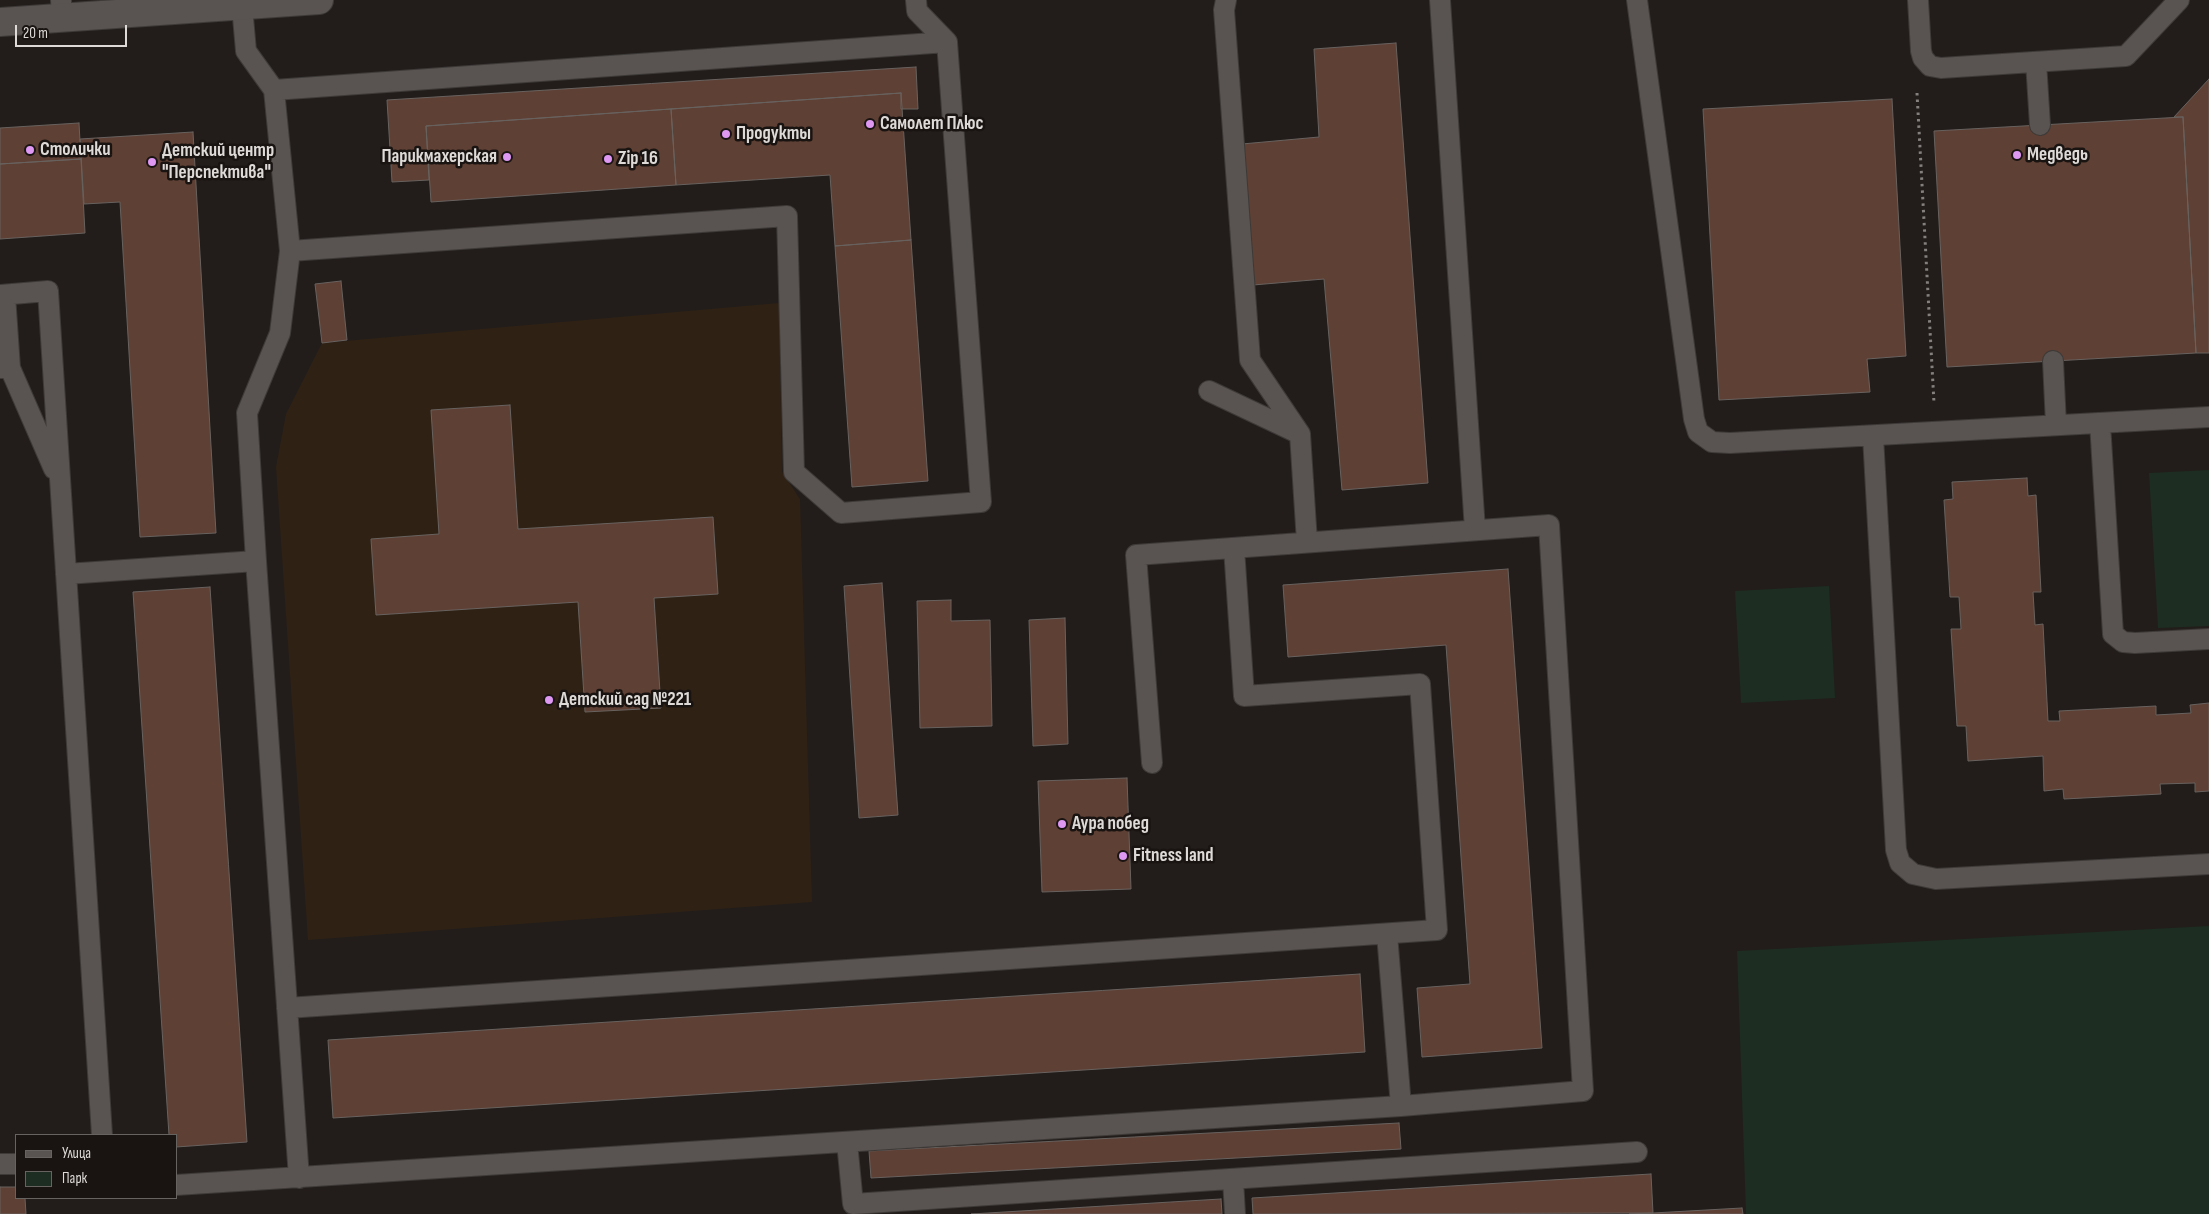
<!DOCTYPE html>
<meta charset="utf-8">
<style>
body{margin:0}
#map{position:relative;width:2209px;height:1214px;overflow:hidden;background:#221d1b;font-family:"Sofia Sans Condensed",sans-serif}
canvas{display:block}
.legend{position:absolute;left:15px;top:1134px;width:162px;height:65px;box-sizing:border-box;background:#191412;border:1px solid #676361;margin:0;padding:6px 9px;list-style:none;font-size:15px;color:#dddad8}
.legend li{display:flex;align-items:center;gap:10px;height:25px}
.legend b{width:25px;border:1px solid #676361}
.scale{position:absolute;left:15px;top:25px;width:112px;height:22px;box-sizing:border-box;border:2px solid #dddad8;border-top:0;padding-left:6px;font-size:15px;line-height:18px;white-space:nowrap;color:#dddad8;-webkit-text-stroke:4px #191412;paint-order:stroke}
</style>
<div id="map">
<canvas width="2209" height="1214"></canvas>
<ul class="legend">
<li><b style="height:6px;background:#595351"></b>Улица</li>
<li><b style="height:14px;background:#1d2d21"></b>Парк</li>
</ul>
<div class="scale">20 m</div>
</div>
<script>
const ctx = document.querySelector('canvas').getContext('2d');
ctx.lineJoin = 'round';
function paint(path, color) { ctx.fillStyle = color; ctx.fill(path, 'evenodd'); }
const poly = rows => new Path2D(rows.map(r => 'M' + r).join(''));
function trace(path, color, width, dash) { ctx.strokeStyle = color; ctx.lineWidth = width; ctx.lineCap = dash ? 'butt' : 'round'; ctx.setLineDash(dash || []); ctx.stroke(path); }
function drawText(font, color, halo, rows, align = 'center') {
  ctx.font = font + ' "Sofia Sans Condensed",sans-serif'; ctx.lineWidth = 5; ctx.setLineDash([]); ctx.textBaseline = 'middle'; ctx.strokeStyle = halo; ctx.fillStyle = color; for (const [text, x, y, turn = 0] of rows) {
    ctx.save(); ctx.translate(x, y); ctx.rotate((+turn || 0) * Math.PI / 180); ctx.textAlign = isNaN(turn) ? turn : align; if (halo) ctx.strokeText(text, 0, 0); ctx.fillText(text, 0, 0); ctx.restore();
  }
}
paint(poly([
 [779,303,782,472,800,499,812,902,308,940,276,467,286,414,322,343]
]), '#2f2215');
paint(poly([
 [2209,470,2209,626,2158,628,2149,473],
 [1829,586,1835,698,1741,703,1735,591],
 [2209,926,2209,1214,1746,1214,1737,951]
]), '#1d2d21');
const building = poly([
 [1396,43,1428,483,1342,490,1324,279,1253,285,1242,144,1319,137,1314,49,1396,43],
 [916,67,918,109,901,109,901,93,426,126,429,180,392,182,387,100,916,67],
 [2209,79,2209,353,2196,353,2183,117,2174,117,2209,79],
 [901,93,911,240,835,246,830,175,676,185,671,109,901,93],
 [1892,99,1906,356,1867,359,1870,392,1719,400,1703,109,1892,99],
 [671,109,676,185,431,202,426,126,671,109],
 [2183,117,2196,353,1947,367,1934,131,2183,117],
 [79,123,81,159,0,164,0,128,79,123],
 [193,132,216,533,140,537,120,202,84,204,80,139,193,132],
 [81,159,85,233,0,239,0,164,81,159],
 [911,240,928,481,852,487,835,246,911,240],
 [341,281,347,340,322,343,315,284,341,281],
 [510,405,518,529,713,517,718,594,654,598,661,708,585,712,578,602,376,615,371,539,439,534,431,410,510,405],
 [2027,478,2028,496,2036,495,2041,592,2033,592,2035,625,2043,624,2048,721,2060,721,2059,711,2156,706,2156,715,2191,713,2190,705,2209,703,2209,791,2195,792,2195,783,2160,784,2161,794,2064,799,2063,789,2044,791,2043,756,1968,761,1966,726,1957,726,1951,629,1961,629,1959,597,1950,597,1944,500,1953,499,1952,482,2027,478],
 [1508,569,1542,1048,1422,1057,1417,988,1470,984,1446,645,1288,657,1283,585,1508,569],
 [882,583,898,815,859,818,844,586,882,583],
 [210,587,247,1142,176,1147,176,1135,169,1135,133,592,210,587],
 [951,600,951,621,990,620,992,726,920,728,917,601,951,600],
 [1065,618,1068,744,1033,746,1029,620,1065,618],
 [1127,778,1131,889,1042,892,1038,781,1127,778],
 [1360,974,1365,1052,333,1118,328,1040,1360,974],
 [1399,1123,1401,1149,871,1178,869,1151,1399,1123],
 [1651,1174,1653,1213,1253,1214,1252,1198,1651,1174],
 [0,1187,16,1187,16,1198,25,1198,26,1214,0,1214,0,1187],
 [1221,1199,1222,1214,971,1214,1221,1199],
 [1742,1208,1743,1214,1629,1214,1653,1213,1742,1208]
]);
paint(building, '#5f4034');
trace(building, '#68625f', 1);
const service = poly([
 [61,0,62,19],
 [1226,0,1224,10,1250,360,1300,434,1307,542],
 [1440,0,1475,530],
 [1637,0,1694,419,1698,432,1712,442,1730,443,2209,417],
 [1918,0,1921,51,1923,58,1930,66,1941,68,2126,56,2179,0],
 [242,6,246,51,274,90,290,251,280,333,247,413,256,561],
 [2036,62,2040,125],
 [274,90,947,42],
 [290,251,787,216,794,472,841,513,981,502,947,42,917,11,916,0],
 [0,295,48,291,102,1135],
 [5,295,10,368],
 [2053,361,2056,425],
 [0,368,10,368,54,469],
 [1209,391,1300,434],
 [2100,423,2113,634,2123,642,2135,643,2209,639],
 [1873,436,1896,850,1900,863,1913,874,1936,879,2209,864],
 [66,574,256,561,299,1178],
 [1387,934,1401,1106],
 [287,1008,1437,930,1420,684,1244,696,1234,548],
 [847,1142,853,1204,1637,1152],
 [0,1164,16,1164],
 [1233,1179,1235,1214],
 [176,1185,1401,1106,1583,1091,1549,525,1136,555,1152,763]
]);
const tertiary = poly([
 [0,22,319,0]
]);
trace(service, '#3d3a38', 22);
trace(tertiary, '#3d3a38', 30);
trace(poly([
 [1917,93,1934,403]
]), '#84807e', 3, [2.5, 4]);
trace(service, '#595351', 20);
trace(tertiary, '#595351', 28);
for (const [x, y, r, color] of [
 [870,124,5,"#de98f2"],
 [726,134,5,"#de98f2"],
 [30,150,5,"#de98f2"],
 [2017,155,5,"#de98f2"],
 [507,157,5,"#de98f2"],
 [608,159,5,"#de98f2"],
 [152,162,5,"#de98f2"],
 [549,700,5,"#de98f2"],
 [1062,824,5,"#de98f2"],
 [1123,856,5,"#de98f2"]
]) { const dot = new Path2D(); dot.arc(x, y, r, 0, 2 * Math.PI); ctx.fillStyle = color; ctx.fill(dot); trace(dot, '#191412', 2); }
drawText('bold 19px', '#dddad8', '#191412', [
 ["Самолет Плюс",880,124],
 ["Продукты",736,134],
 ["Столички",40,150],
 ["Детский центр",162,151],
 ["\"Перспектива\"",162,173],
 ["Медведь",2027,155],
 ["Парикмахерская",497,157,"right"],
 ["Zip 16",618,159],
 ["Детский сад №221",559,700],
 ["Аура побед",1072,824],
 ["Fitness land",1133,856]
], 'left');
</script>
